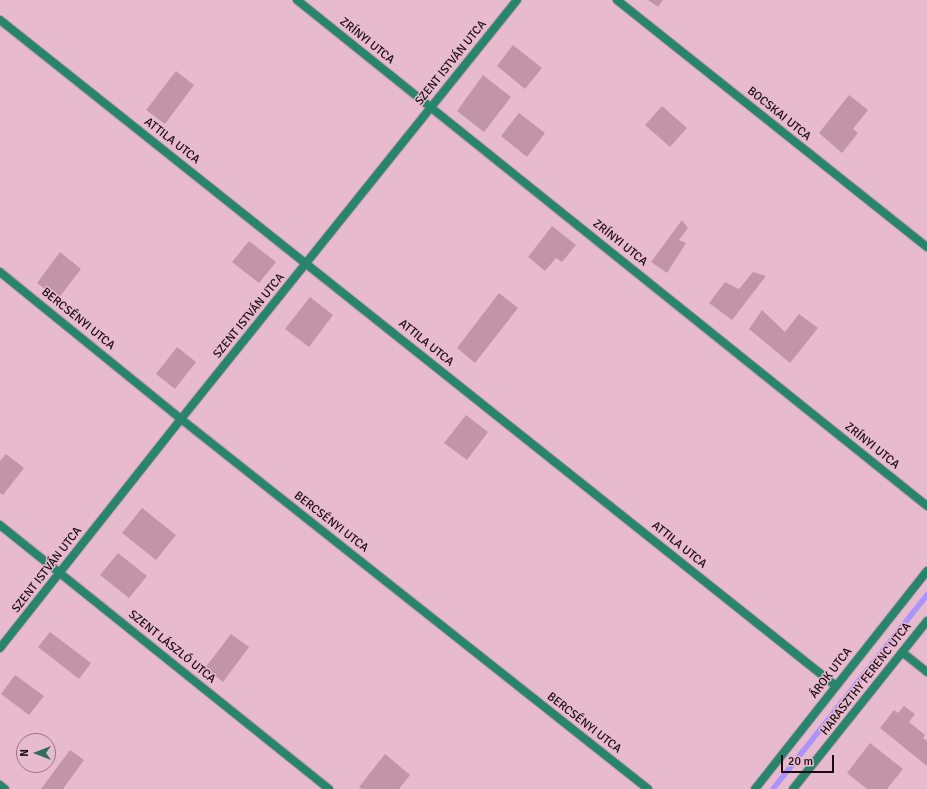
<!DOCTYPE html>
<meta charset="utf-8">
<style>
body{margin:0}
#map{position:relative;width:927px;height:789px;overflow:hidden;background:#e8bacd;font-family:Signika,sans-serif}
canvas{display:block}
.north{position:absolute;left:16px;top:733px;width:40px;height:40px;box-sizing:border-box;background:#e8bacd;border:1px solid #967482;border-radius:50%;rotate:270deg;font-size:11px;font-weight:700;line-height:16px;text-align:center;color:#1a0b12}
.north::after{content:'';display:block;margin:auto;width:14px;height:18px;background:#2d6d5c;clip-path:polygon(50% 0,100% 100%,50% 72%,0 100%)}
.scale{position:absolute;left:781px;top:755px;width:53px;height:18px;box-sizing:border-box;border:2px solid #1a0b12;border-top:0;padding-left:5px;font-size:12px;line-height:14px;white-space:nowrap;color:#1a0b12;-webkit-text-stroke:3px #e8bacd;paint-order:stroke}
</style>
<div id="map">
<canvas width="927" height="789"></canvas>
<div class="north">N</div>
<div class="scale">20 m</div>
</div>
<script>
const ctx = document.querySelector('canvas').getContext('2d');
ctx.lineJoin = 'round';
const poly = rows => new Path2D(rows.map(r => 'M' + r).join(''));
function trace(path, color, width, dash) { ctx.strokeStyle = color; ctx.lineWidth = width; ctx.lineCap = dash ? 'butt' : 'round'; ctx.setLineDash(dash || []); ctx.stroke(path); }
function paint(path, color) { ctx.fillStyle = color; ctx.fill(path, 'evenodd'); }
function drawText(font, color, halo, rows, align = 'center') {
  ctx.font = font + ' Signika,sans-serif'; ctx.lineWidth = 3; ctx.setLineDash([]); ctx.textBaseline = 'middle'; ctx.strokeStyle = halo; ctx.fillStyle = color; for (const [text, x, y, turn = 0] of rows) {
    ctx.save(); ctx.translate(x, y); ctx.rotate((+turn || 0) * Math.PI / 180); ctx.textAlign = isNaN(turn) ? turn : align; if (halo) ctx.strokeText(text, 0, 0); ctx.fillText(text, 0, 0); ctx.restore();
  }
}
trace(poly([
 [773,789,927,595]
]), '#aa94fc', 5.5);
paint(poly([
 [648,0,663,0,658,7],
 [513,45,542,68,525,89,497,66],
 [176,71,194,85,165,124,146,110],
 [483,75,511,97,484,132,457,111],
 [849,95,868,110,853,129,858,133,842,153,819,133],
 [662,106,687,128,670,147,645,125],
 [519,113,545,133,527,157,501,136],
 [682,220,688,228,679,240,686,243,667,273,651,262],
 [552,226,576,245,562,262,556,258,545,271,528,257],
 [249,241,276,262,259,283,232,262],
 [60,252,81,269,58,299,37,283],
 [753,272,766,276,732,320,709,303,725,282,739,289],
 [499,293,518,308,475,363,457,348],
 [310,297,333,315,309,347,285,329],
 [762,310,785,332,799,314,818,328,790,363,749,329],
 [177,347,196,362,175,389,156,374],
 [466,415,488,432,467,460,444,443],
 [6,454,24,468,3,495,0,493,0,461],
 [142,508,176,535,156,560,122,533],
 [118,553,147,576,129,598,100,575],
 [50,632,91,663,79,679,38,647],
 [231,634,249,647,223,682,205,668],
 [15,675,44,696,29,715,1,694],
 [904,706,915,714,909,722,925,735,923,738,927,741,927,766,880,728,894,710,898,713],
 [870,743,903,769,887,789,867,789,847,773],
 [70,750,84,760,63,789,41,789],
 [385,754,410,775,399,789,362,789,359,787]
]), '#c195a7');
const street = poly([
 [297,0,927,506],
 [617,0,927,247],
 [0,20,836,686],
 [0,272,181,419,648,789],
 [0,525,329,789],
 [0,648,181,419,517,0],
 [902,652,927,672],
 [0,785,5,789],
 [755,789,927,571],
 [793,789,927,621]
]);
trace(street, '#c39aab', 10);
trace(street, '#28856d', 8);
drawText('12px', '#1a0b12', '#e8bacd', [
 ["ZRÍNYI UTCA",367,41,39],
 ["SZENT ISTVÁN UTCA",451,63,-51],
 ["BOCSKAI UTCA",779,114,39],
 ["ATTILA UTCA",172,141,38],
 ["ZRÍNYI UTCA",620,243,39],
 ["SZENT ISTVÁN UTCA",249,316,-51],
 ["BERCSÉNYI UTCA",78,319,39],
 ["ATTILA UTCA",426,343,39],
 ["ZRÍNYI UTCA",872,446,39],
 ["BERCSÉNYI UTCA",331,522,38],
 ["ATTILA UTCA",679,545,39],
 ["SZENT ISTVÁN UTCA",47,570,-52],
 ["SZENT LÁSZLÓ UTCA",172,647,39],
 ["ÁROK UTCA",831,673,-52],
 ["HARASZTHY FERENC UTCA",866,679,-52],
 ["BERCSÉNYI UTCA",584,723,38]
]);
</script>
